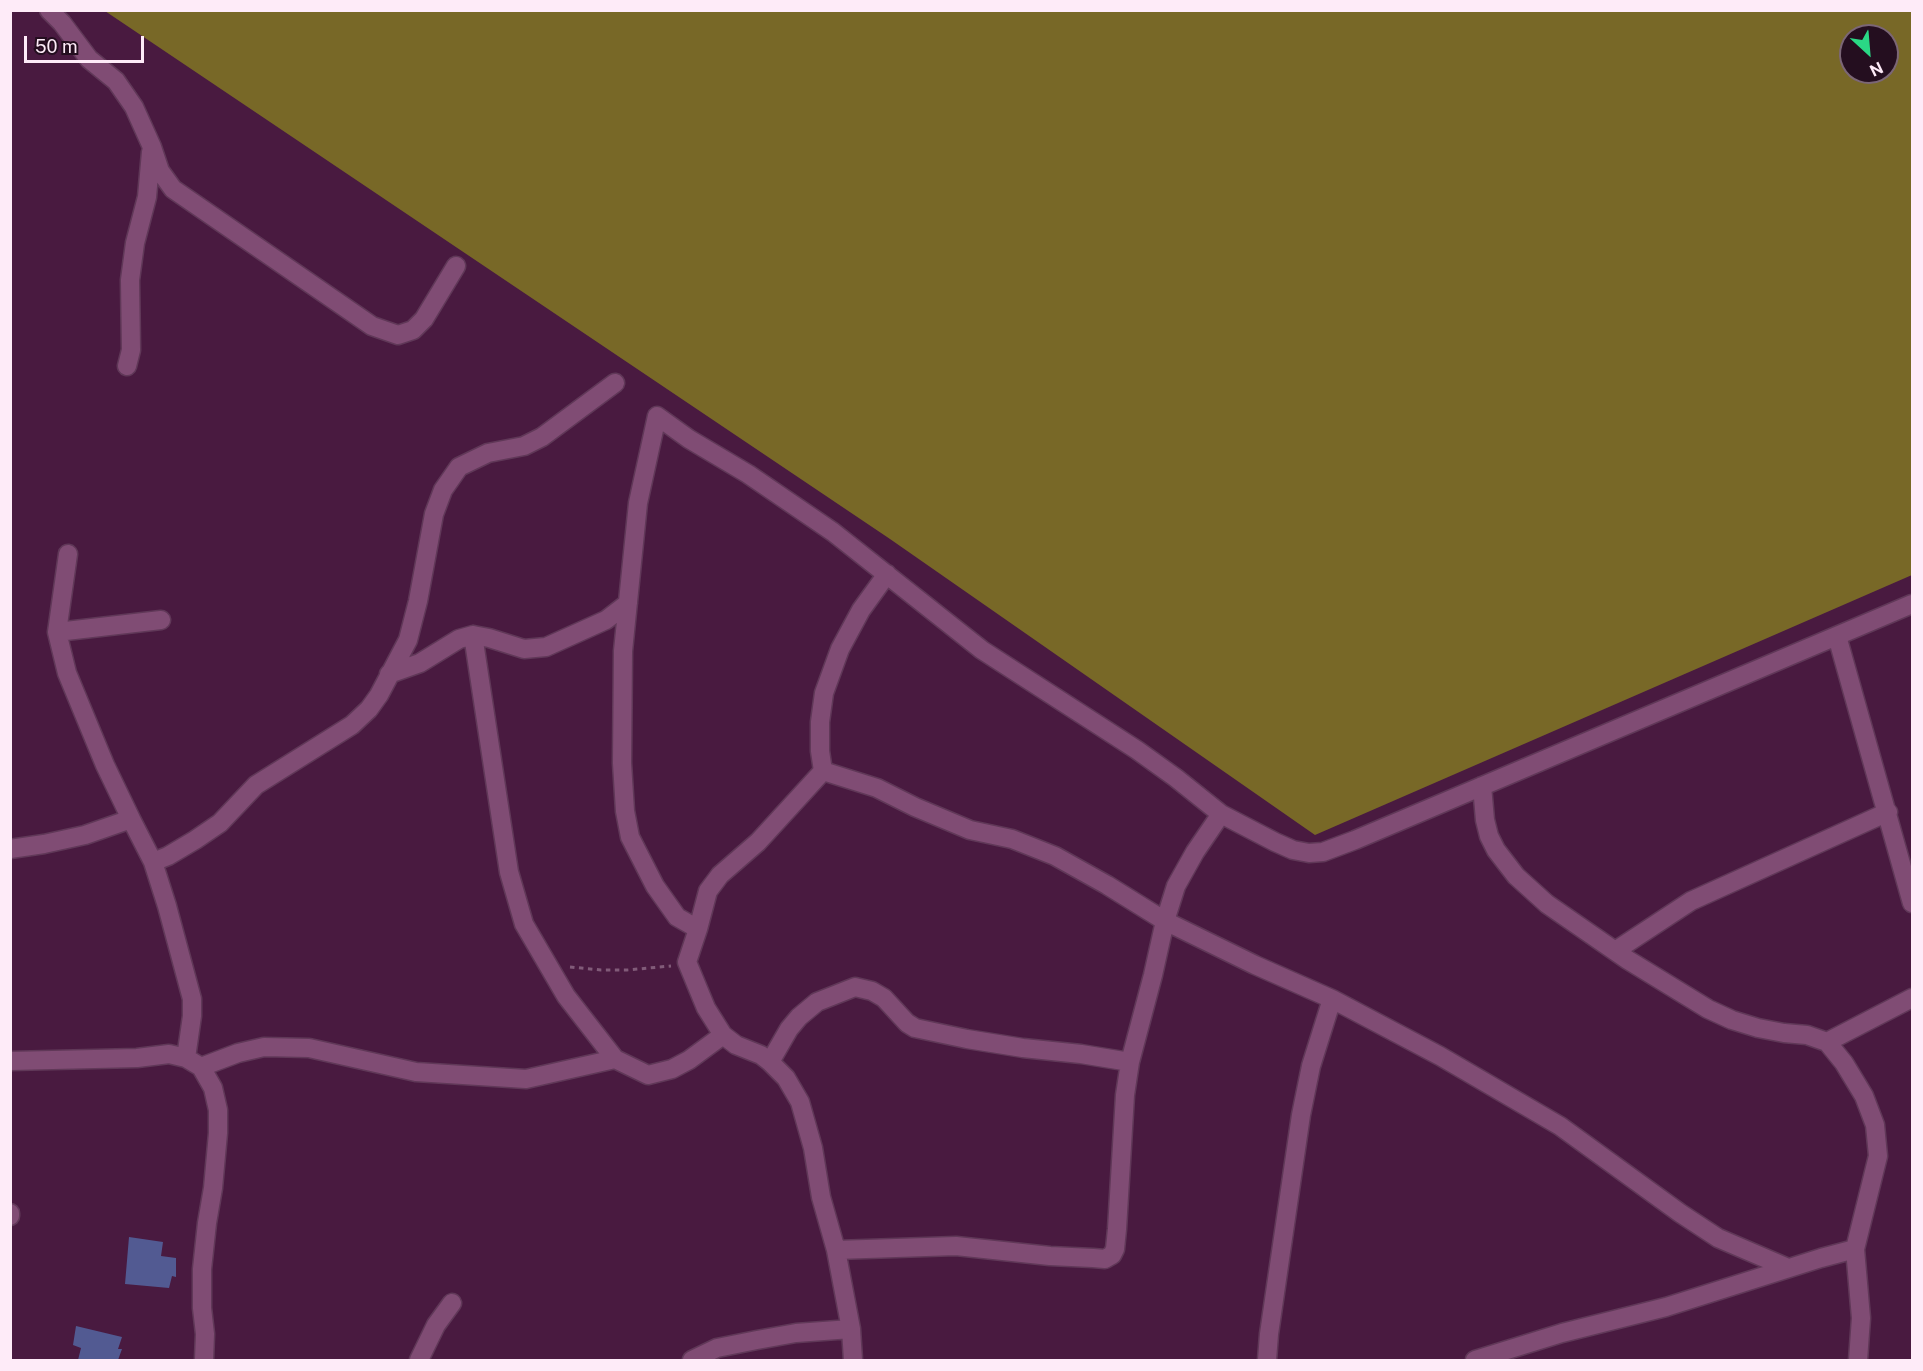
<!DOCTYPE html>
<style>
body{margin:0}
#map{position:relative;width:1923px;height:1371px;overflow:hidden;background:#491a40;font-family:"Public Sans",sans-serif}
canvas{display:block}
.frame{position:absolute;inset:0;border:12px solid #feebf8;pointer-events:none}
.north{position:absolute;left:1839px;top:24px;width:60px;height:60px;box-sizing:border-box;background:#240e1f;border:2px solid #7b6676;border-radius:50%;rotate:154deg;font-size:16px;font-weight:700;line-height:24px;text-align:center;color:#feebf8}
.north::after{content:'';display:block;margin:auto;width:21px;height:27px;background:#2ad885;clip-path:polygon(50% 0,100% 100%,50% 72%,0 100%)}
.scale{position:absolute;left:24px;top:36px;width:120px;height:27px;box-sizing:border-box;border:3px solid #feebf8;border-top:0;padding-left:8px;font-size:18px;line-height:21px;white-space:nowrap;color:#feebf8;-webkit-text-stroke:4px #240e1f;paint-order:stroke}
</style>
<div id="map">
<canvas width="1923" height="1371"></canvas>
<div class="frame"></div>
<div class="north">N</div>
<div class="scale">50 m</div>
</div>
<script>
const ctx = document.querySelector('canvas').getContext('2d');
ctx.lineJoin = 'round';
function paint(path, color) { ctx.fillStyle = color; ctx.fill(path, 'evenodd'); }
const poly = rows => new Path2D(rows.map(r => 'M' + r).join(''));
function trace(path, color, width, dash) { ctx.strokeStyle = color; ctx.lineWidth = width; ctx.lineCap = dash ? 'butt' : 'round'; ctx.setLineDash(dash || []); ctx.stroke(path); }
paint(poly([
 [105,11,1912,11,1912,575,1315,835,890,539],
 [1851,36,1887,36,1887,72,1851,72]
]), '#786827');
paint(poly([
 [129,1237,163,1242,161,1256,176,1258,176,1277,172,1276,169,1288,125,1284],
 [76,1326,122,1337,118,1349,122,1349,118,1360,78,1360,81,1348,73,1345]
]), '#525a92');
const street = poly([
 [49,10,62,23,89,59,116,81,134,107,152,147,160,171,173,189,372,326,398,335,413,330,424,319,456,266],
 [127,366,131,350,130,280,135,243,147,197,151,152],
 [68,554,57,632,67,673,105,765,131,819],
 [628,603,606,620,546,647,524,649,489,638,473,635,509,872,524,924,566,996,615,1059,648,1075,672,1069,689,1060,723,1035],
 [57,632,161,620],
 [1837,636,1912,903],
 [389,674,420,663,459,639,473,635],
 [823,771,877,788,915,807,970,830,1012,839,1055,856,1107,885,1165,921,1255,965,1332,999,1440,1056,1560,1126,1680,1213,1718,1238,1788,1268],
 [1482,786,1485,820,1489,836,1496,850,1516,876,1547,904,1628,960,1708,1009,1732,1020,1758,1028,1784,1033,1807,1035,1827,1042,1844,1063,1864,1096,1875,1125,1878,1156,1855,1249,1861,1318,1858,1360],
 [10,849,44,844,85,835,131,819,153,862,168,856,195,840,220,823,256,785,352,725,369,709,379,695,408,640,418,601,434,514,443,490,459,467,488,453,524,446,542,437,615,383],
 [153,862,167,906,192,999,192,1016,186,1058,201,1067,213,1088,218,1110,218,1133,213,1188,207,1223,202,1269,202,1308,205,1334,204,1360],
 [698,929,677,917,655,886,630,837,625,811,622,763,623,651,638,503,657,416,689,439,748,474,833,532,982,650,1137,750,1176,778,1221,814,1275,842,1293,850,1309,853,1323,852,1355,840,1912,604],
 [1615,951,1691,901,1888,812],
 [1827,1042,1912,998],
 [10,1061,137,1058,169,1054,186,1058],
 [770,1062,789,1029,799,1017,817,1002,855,987,872,991,884,998,907,1023,915,1028,967,1039,1023,1048,1081,1054,1130,1062],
 [201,1067,238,1053,264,1047,309,1048,416,1072,526,1079,615,1059],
 [10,1213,10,1216],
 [836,1250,956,1246,1050,1256,1093,1258,1105,1259,1112,1255,1115,1249,1117,1229,1125,1095,1130,1062,1153,975,1165,921,1176,886,1195,852,1221,814],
 [419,1360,436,1325,452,1303],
 [692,1360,717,1348,757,1340,796,1333,851,1329],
 [853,1360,851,1329,836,1250,821,1197,813,1148,800,1102,786,1078,770,1062,761,1055,736,1045,723,1035,706,1008,687,962,698,929,708,891,720,875,758,842,823,771,820,751,820,722,824,693,840,649,861,610,887,574],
 [1267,1360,1269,1334,1301,1115,1311,1066,1332,999],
 [1475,1360,1562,1333,1666,1307,1821,1258,1855,1249]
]);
trace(street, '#603858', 21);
trace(poly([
 [570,967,601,970,627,970,671,966]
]), '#815b79', 3, [4.5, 4.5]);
trace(street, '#804c74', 18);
</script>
